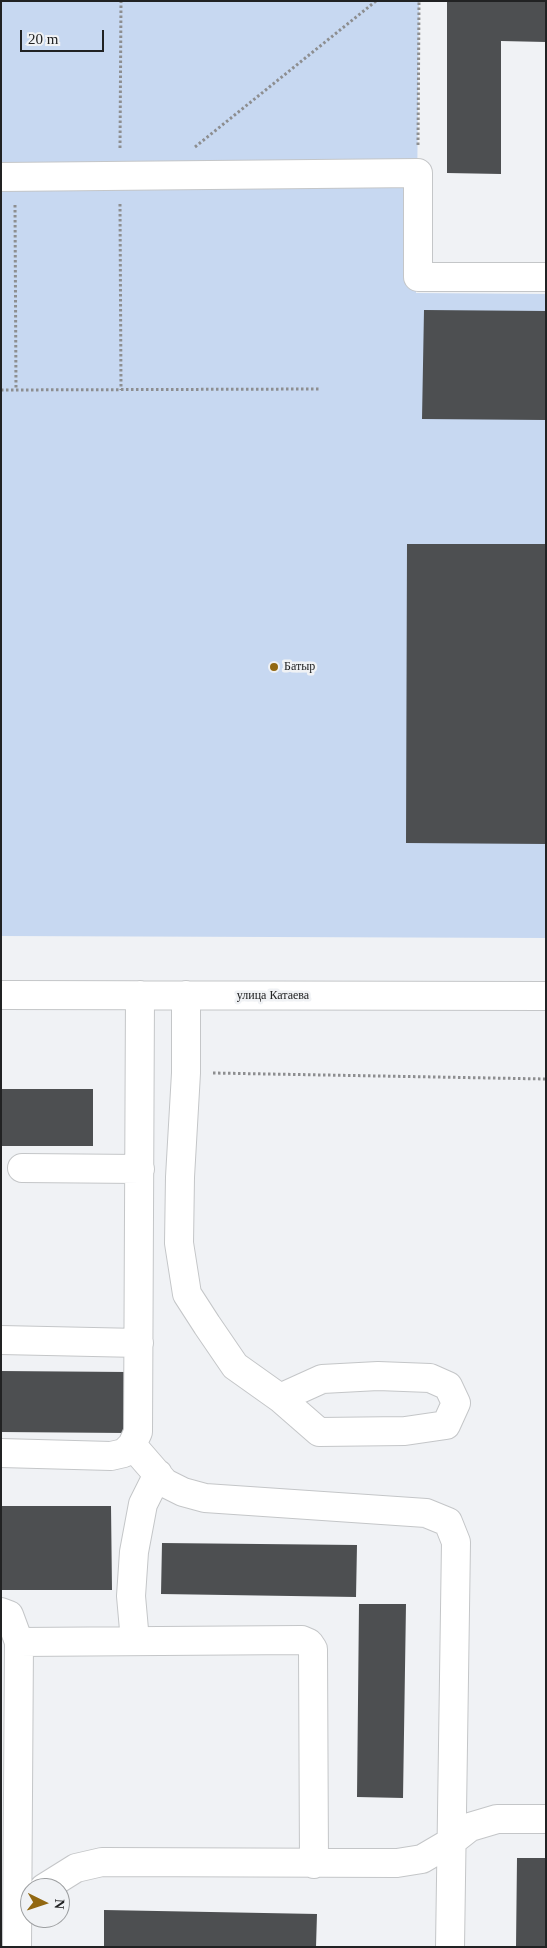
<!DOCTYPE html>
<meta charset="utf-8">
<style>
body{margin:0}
#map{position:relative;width:547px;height:1948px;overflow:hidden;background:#f0f2f5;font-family:"Times New Roman",serif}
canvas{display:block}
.frame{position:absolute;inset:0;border:2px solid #212223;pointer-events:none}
.north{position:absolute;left:20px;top:1878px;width:50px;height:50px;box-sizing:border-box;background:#f0f2f5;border:1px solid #9d9fa1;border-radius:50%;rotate:94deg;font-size:14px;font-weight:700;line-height:20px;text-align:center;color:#212223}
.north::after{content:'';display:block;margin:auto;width:18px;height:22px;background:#926812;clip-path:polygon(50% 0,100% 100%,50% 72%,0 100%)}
.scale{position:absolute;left:20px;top:30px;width:84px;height:22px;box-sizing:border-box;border:2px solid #212223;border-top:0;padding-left:6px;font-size:15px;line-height:18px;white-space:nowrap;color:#212223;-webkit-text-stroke:4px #f0f2f5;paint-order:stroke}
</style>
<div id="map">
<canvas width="547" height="1948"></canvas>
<div class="frame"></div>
<div class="north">N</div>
<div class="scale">20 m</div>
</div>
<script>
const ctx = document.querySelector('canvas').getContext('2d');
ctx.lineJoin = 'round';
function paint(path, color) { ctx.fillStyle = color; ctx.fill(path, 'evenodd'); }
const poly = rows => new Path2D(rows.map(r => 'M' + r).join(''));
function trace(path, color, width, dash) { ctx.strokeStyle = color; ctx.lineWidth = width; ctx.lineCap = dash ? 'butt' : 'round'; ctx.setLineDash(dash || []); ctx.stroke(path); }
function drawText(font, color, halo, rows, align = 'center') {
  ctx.font = font + ' "Times New Roman",serif'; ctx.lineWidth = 5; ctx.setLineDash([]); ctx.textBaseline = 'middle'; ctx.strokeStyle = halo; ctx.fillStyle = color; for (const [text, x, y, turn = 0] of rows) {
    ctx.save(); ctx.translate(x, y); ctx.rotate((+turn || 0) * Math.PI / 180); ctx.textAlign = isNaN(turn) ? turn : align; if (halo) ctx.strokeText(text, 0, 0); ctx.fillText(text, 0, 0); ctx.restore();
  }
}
paint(poly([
 [1,1,419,1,416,293,546,294,546,938,1,936]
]), '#c7d8f1');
paint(poly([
 [447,1,546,1,546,42,501,41,501,174,447,173],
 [424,310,546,311,546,420,422,419],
 [407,544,546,544,546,844,406,843],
 [1,1089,93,1089,93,1146,1,1146],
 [1,1371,127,1372,126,1433,1,1432],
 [1,1506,111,1506,112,1590,1,1590],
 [162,1543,357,1545,356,1597,161,1594],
 [359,1604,406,1604,403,1798,357,1797],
 [517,1858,546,1858,546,1947,516,1947],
 [104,1910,317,1914,316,1947,104,1947]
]), '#4d4f51');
const minor = poly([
 [1,177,418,173,418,277,546,277],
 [1,995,546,996],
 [186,995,186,1073,180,1177,179,1243,187,1294,207,1325,235,1366,280,1398,319,1432,405,1431,446,1425,456,1403,448,1386,430,1378,378,1376,322,1379,280,1398],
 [22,1168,140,1169],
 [1,1340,139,1343],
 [132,1445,165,1483,183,1492,205,1498,426,1513,448,1522,456,1542,450,1947],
 [1,1453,111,1456,124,1453,132,1445,138,1432,140,995],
 [1,1612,9,1615,19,1642,17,1947],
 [135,1641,131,1596,134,1552,143,1504,158,1474],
 [19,1642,302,1640,309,1643,313,1649,314,1864],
 [44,1888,76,1868,102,1862,397,1863,422,1859,451,1842,470,1827,497,1819,546,1819]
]);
trace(minor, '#c4c6c8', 30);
trace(poly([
 [418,145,419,1],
 [195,147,376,1],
 [120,148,121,1],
 [120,204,121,390],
 [15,205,16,390],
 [1,390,319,389],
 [213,1073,546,1079]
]), '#8d8e90', 3, [2.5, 2.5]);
trace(minor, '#fff', 28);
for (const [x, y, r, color] of [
 [274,667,5,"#926812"]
]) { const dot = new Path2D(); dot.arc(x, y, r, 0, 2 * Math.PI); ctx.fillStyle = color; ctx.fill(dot); trace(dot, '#f0f2f5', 2); }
drawText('12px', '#212223', '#f0f2f5', [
 ["Батыр",284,667]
], 'left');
drawText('12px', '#212223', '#f0f2f5', [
 ["улица Катаева",273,996]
]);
</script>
